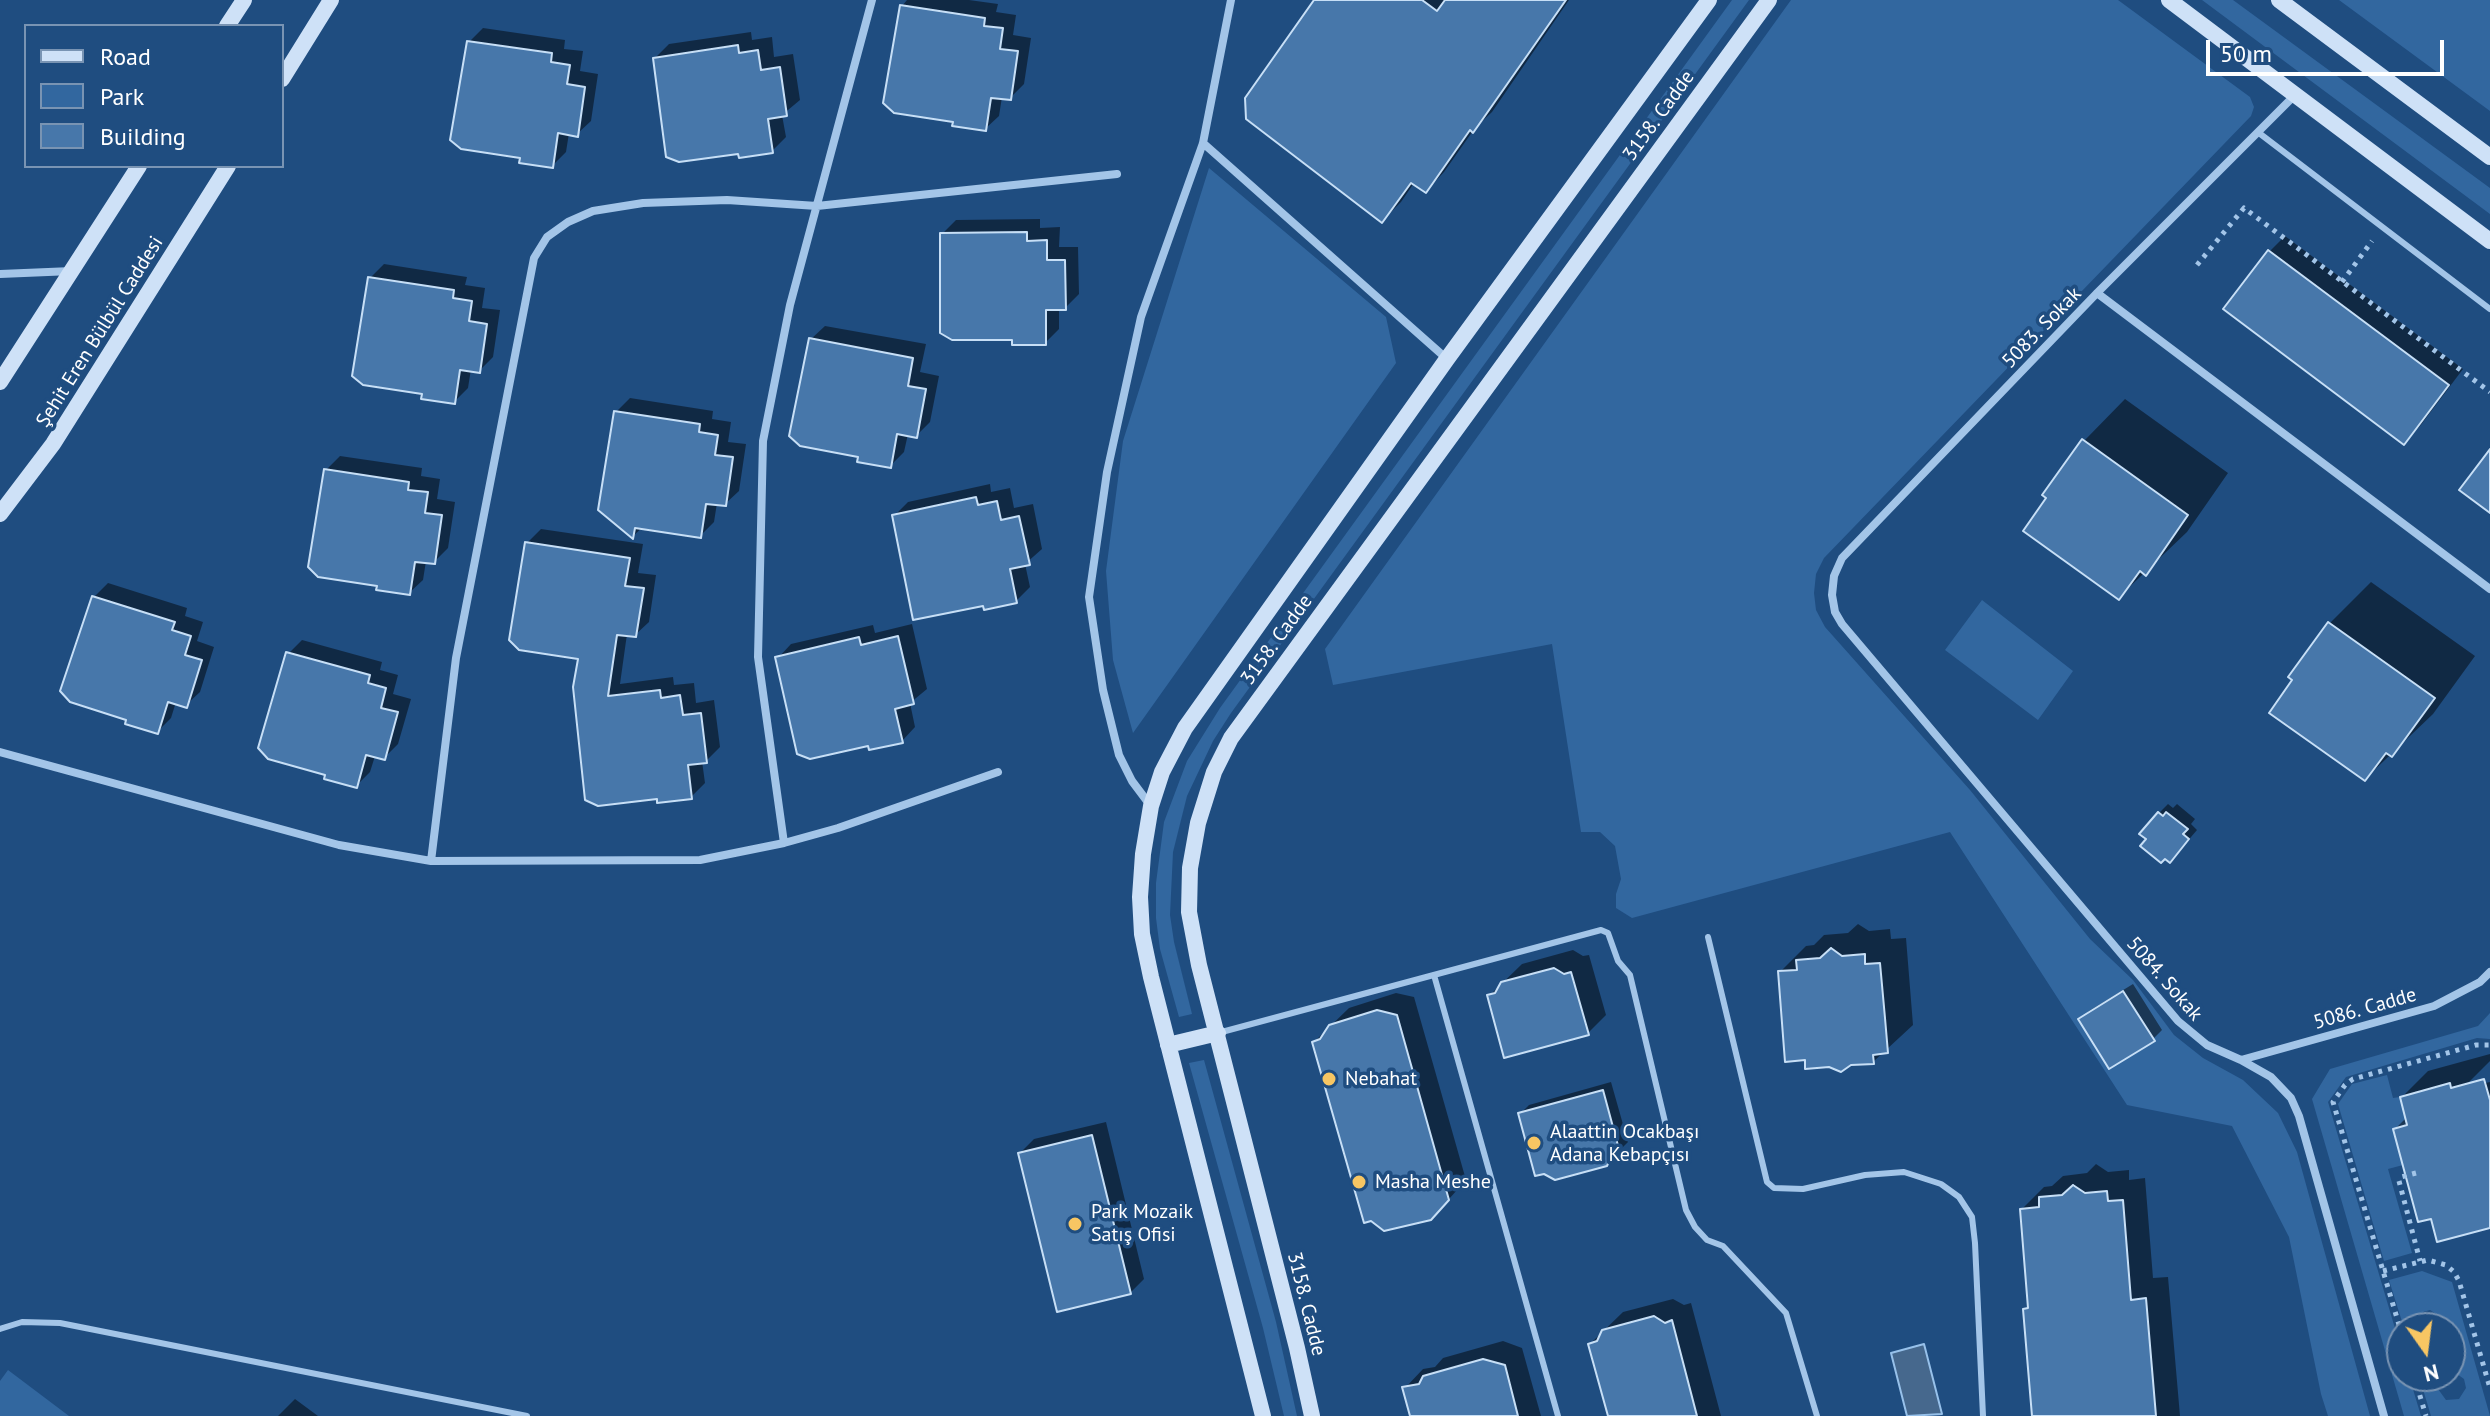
<!DOCTYPE html>
<meta charset="utf-8">
<style>
body{margin:0}
#map{position:relative;width:2490px;height:1416px;overflow:hidden;background:#1f4d80;font-family:"PT Sans",sans-serif}
canvas{display:block}
.legend{position:absolute;left:24px;top:24px;width:260px;height:144px;box-sizing:border-box;background:#1f4d80;border:2px solid #7994b3;margin:0;padding:10px 14px;list-style:none;font-size:24px;color:#fff}
.legend li{display:flex;align-items:center;gap:16px;height:40px}
.legend b{width:40px;border:2px solid #7994b3}
.north{position:absolute;left:2386px;top:1312px;width:80px;height:80px;box-sizing:border-box;background:#1f4d80;border:2px solid #7994b3;border-radius:50%;rotate:166deg;font-size:22px;font-weight:700;line-height:32px;text-align:center;color:#fff}
.north::after{content:'';display:block;margin:auto;width:28px;height:36px;background:#f7c663;clip-path:polygon(50% 0,100% 100%,50% 72%,0 100%)}
.scale{position:absolute;left:2206px;top:40px;width:238px;height:36px;box-sizing:border-box;border:4px solid #fff;border-top:0;padding-left:10px;font-size:24px;line-height:28px;white-space:nowrap;color:#fff;-webkit-text-stroke:6px #1f4d80;paint-order:stroke}
</style>
<div id="map">
<canvas width="2490" height="1416"></canvas>
<ul class="legend">
<li><b style="height:10px;background:#cee1f7"></b>Road</li>
<li><b style="height:22px;background:#32679f"></b>Park</li>
<li><b style="height:22px;background:#4777aa"></b>Building</li>
</ul>
<div class="north">N</div>
<div class="scale">50 m</div>
</div>
<script>
const ctx = document.querySelector('canvas').getContext('2d');
ctx.lineJoin = 'round';
function paint(path, color) { ctx.fillStyle = color; ctx.fill(path, 'evenodd'); }
const poly = rows => new Path2D(rows.map(r => 'M' + r).join(''));
function trace(path, color, width, dash) { ctx.strokeStyle = color; ctx.lineWidth = width; ctx.lineCap = dash ? 'butt' : 'round'; ctx.setLineDash(dash || []); ctx.stroke(path); }
function drawText(font, color, halo, rows, align = 'center') {
  ctx.font = font + ' "PT Sans",sans-serif'; ctx.lineWidth = 7; ctx.setLineDash([]); ctx.textBaseline = 'middle'; ctx.strokeStyle = halo; ctx.fillStyle = color; for (const [text, x, y, turn = 0] of rows) {
    ctx.save(); ctx.translate(x, y); ctx.rotate((+turn || 0) * Math.PI / 180); ctx.textAlign = isNaN(turn) ? turn : align; if (halo) ctx.strokeText(text, 0, 0); ctx.fillText(text, 0, 0); ctx.restore();
  }
}
paint(poly([
 [1732,0,1749,0,1231,713,1213,741,1187,796,1173,852,1170,915,1174,942,1192,1014,1179,1017,1160,949,1156,918,1156,883,1164,822,1187,761,1220,708],
 [1791,0,2118,0,2250,97,2254,107,2251,116,1824,558,1816,574,1814,593,1816,610,1825,627,1970,790,2090,939,2133,980,2174,1035,2203,1058,2243,1080,2278,1113,2297,1152,2370,1416,2328,1416,2321,1394,2289,1237,2232,1126,2127,1105,1950,832,1632,918,1616,908,1616,894,1621,879,1615,846,1600,832,1581,832,1552,644,1333,685,1325,649],
 [2123,991,2154,1041,2109,1069,2078,1019],
 [2202,0,2233,0,2490,188,2490,214],
 [2339,0,2490,0,2490,111],
 [1209,168,1386,317,1396,363,1133,733,1113,660,1106,571,1123,441],
 [1982,600,2073,671,2038,720,1945,650],
 [2490,1013,2490,1039,2477,1038,2346,1077,2328,1102,2402,1352,2402,1376,2409,1376,2421,1416,2404,1416,2312,1099,2330,1069,2478,1026],
 [1204,1060,1276,1322,1297,1416,1284,1416,1263,1328,1189,1063],
 [2387,1075,2393,1098,2400,1097,2407,1125,2393,1129,2403,1165,2388,1169,2412,1253,2384,1261,2338,1104,2352,1084],
 [2422,1271,2452,1282,2490,1416,2431,1416,2419,1376,2443,1376,2438,1389,2446,1400,2459,1399,2466,1388,2464,1379,2457,1374,2450,1373,2453,1343,2450,1328,2436,1314,2430,1310,2423,1312,2419,1328,2404,1328,2389,1280],
 [8,1370,69,1416,0,1416,0,1381]
]), '#32679f');
const water = poly([
 [1924,1344,1942,1414,1907,1416,1891,1353,1924,1344]
]);
paint(water, '#46688d');
trace(water, '#97c1ea', 2);
paint(poly([
 [907,0,969,0,998,4,996,12,1016,15,1013,35,1031,38,1024,84,1010,98,1002,97,999,116,985,129,902,6],
 [1316,0,1569,0,1492,112,1475,128,1444,172,1426,191,1414,183,1401,202,1382,221],
 [483,28,565,40,564,49,583,51,580,71,598,74,591,121,577,134,569,133,566,152,552,166,469,42],
 [751,32,752,40,772,37,774,57,793,54,800,100,782,115,786,137,772,151,655,58,669,44],
 [1040,219,1040,228,1060,227,1059,247,1078,247,1079,294,1065,308,1059,308,1059,329,1045,343,1014,338,942,234,956,220],
 [2285,236,2463,369,2420,426,2404,442,2269,252],
 [384,264,467,277,465,285,485,288,482,308,500,310,493,357,479,371,471,369,468,388,454,402,424,393,370,278],
 [825,326,926,344,920,372,939,376,930,422,916,436,908,434,904,452,890,466,861,456,811,339],
 [630,398,713,411,712,419,731,422,728,442,746,444,739,491,725,504,717,503,714,522,700,536,643,527,633,536,616,412],
 [2125,399,2228,473,2187,532,2119,597,2084,441],
 [340,456,422,468,421,476,440,479,437,499,455,502,448,548,434,562,426,561,423,580,409,593,326,470],
 [990,484,991,492,1010,488,1014,508,1033,504,1042,549,1025,564,1030,587,1016,601,894,516,908,502],
 [541,529,643,544,638,573,656,575,649,622,635,635,627,634,620,684,673,677,674,685,694,683,696,703,714,700,720,747,706,761,702,761,705,783,691,797,659,801,581,657,527,543],
 [2371,582,2475,656,2433,714,2365,779,2330,623],
 [108,583,187,608,185,616,203,622,197,641,214,647,200,692,186,705,176,702,171,718,157,732,94,597],
 [912,624,927,689,910,703,915,727,902,741,778,658,791,644,873,625,875,633],
 [302,640,382,662,380,670,398,675,393,694,411,699,398,744,384,758,375,756,370,772,356,786,288,654],
 [2168,804,2173,808,2177,804,2195,819,2191,824,2197,830,2179,851,2159,813],
 [1858,924,1869,931,1890,929,1891,939,1906,938,1913,1025,1873,1062,1780,972,1806,946,1814,945,1824,935,1848,933],
 [1573,950,1583,956,1589,955,1606,1015,1588,1033,1489,996,1522,964],
 [2133,984,2162,1030,2153,1039,2081,1020,2089,1011],
 [1396,993,1414,997,1466,1180,1449,1199,1314,1042,1349,1008],
 [2490,1054,2490,1061,2463,1088,2490,1082,2490,1224,2432,1216,2395,1129,2407,1117,2402,1097,2428,1071],
 [1611,1082,1628,1142,1606,1164,1520,1114,1529,1105],
 [1106,1122,1144,1279,1130,1293,1020,1153,1034,1139],
 [2096,1164,2108,1172,2129,1170,2129,1180,2145,1178,2153,1278,2168,1277,2180,1416,2034,1416,2025,1310,2030,1305,2022,1209,2044,1187,2052,1186,2063,1176,2087,1173],
 [1673,1299,1684,1305,1691,1303,1721,1416,1611,1416,1590,1344,1623,1312],
 [1503,1341,1522,1348,1541,1416,1412,1416,1405,1388,1423,1369,1435,1367,1443,1358],
 [295,1399,318,1416,278,1416]
]), '#0007');
const building = poly([
 [1314,0,1422,0,1437,11,1445,0,1566,0,1473,133,1470,130,1426,193,1411,183,1382,223,1246,119,1245,98,1314,0],
 [900,5,985,18,984,26,1003,28,1000,49,1018,51,1011,100,991,98,986,131,952,126,953,122,894,113,883,103,900,5],
 [467,41,552,53,551,62,570,65,567,84,585,87,578,137,558,133,553,168,519,163,520,158,461,149,450,140,467,41],
 [738,45,739,53,758,50,761,70,780,67,787,116,768,119,773,153,739,158,738,154,679,162,666,157,653,58,738,45],
 [1027,232,1027,241,1047,240,1047,260,1065,260,1066,310,1046,310,1046,345,1012,345,1012,340,952,340,940,333,940,233,1027,232],
 [2268,250,2449,385,2404,445,2223,309,2268,250],
 [368,277,454,290,453,298,472,301,469,321,487,324,480,373,460,370,455,404,421,399,422,394,363,385,352,376,368,277],
 [809,338,913,358,908,386,926,389,917,438,897,434,891,468,857,462,858,457,800,446,789,436,809,338],
 [614,411,700,424,699,432,718,435,715,455,733,457,726,506,706,504,701,538,635,528,633,539,598,510,614,411],
 [2082,439,2188,515,2146,576,2140,571,2119,600,2023,531,2046,498,2042,495,2082,439],
 [2490,449,2490,513,2459,490,2490,449],
 [324,469,409,482,408,490,428,492,425,513,442,515,435,564,415,562,410,595,376,590,377,586,318,577,308,567,324,469],
 [976,497,978,505,997,501,1001,520,1019,516,1030,565,1010,569,1017,603,984,610,983,606,913,620,892,515,976,497],
 [525,542,630,558,625,586,644,588,636,637,617,635,608,696,660,690,661,698,680,695,683,715,701,713,707,763,688,765,692,799,657,803,657,799,598,806,585,800,573,687,578,659,519,650,509,640,525,542],
 [92,596,175,622,172,630,191,636,185,655,202,660,187,708,168,702,158,734,125,724,126,720,70,702,60,691,92,596],
 [2328,622,2435,698,2392,757,2386,753,2365,781,2269,713,2292,680,2288,677,2328,622],
 [898,636,914,704,895,709,903,743,869,750,868,746,810,759,797,754,775,657,859,637,861,645,898,636],
 [286,652,370,675,368,683,386,688,381,708,398,712,385,760,366,755,357,788,324,779,325,775,268,759,258,748,286,652],
 [2158,812,2163,816,2166,812,2188,829,2183,834,2189,839,2170,863,2165,859,2161,863,2140,846,2146,839,2139,834,2158,812],
 [1831,948,1842,956,1865,954,1865,964,1880,963,1885,1018,1888,1053,1873,1055,1874,1064,1851,1065,1841,1072,1829,1067,1805,1069,1805,1060,1785,1062,1778,971,1797,970,1796,960,1820,958,1831,948],
 [1554,968,1564,974,1571,972,1589,1035,1504,1058,1487,995,1495,993,1501,982,1554,968],
 [2123,991,2155,1041,2109,1069,2078,1019,2123,991],
 [1377,1010,1397,1015,1449,1200,1431,1220,1384,1231,1371,1221,1364,1223,1312,1042,1320,1039,1329,1025,1377,1010],
 [2484,1079,2490,1100,2490,1228,2437,1242,2431,1219,2418,1222,2393,1129,2407,1125,2400,1097,2450,1083,2451,1088,2484,1079],
 [1603,1090,1620,1153,1612,1154,1607,1166,1555,1180,1544,1174,1535,1176,1518,1113,1603,1090],
 [1092,1135,1131,1294,1057,1312,1018,1153,1092,1135],
 [2073,1185,2085,1193,2107,1191,2108,1201,2123,1200,2131,1300,2146,1298,2156,1416,2032,1416,2023,1309,2028,1308,2020,1209,2039,1207,2039,1197,2062,1195,2073,1185],
 [1654,1316,1665,1323,1672,1320,1697,1416,1608,1416,1588,1344,1597,1341,1602,1330,1654,1316],
 [1483,1359,1505,1365,1518,1416,1410,1416,1402,1387,1419,1384,1423,1376,1483,1359]
]);
paint(building, '#4777aa');
trace(building, '#c7dff6', 2);
trace(poly([
 [2197,265,2244,208,2490,392],
 [2342,282,2372,241],
 [2416,1173,2401,1177,2399,1181,2420,1261],
 [2383,1271,2428,1260,2446,1265,2454,1272,2459,1281,2490,1388],
 [2402,1335,2333,1102,2345,1085,2353,1079,2476,1045,2490,1045],
 [2414,1376,2426,1416]
]), '#a3c5e8', 5, [4, 6]);
trace(poly([
 [2259,133,2490,309],
 [1708,937,1767,1182,1774,1188,1803,1189,1865,1175,1904,1172,1941,1184,1959,1197,1972,1217,1975,1243,1983,1416],
 [1434,975,1558,1416],
 [1218,1033,1601,930,1608,933,1618,961,1630,975,1686,1210,1695,1227,1707,1240,1723,1246,1786,1313,1817,1416],
 [0,1329,22,1322,60,1323,527,1416]
]), '#a3c5e8', 6);
trace(poly([
 [2295,95,2097,293,1842,558,1834,576,1832,595,1835,612,1842,624,2178,1021,2207,1045,2241,1060,2271,1077,2291,1098,2299,1116,2384,1416],
 [1203,143,1447,359],
 [0,274,72,271],
 [2097,293,2490,589],
 [0,752,339,845,431,861,700,860,784,843,838,828,998,772],
 [1150,805,1132,781,1119,755,1103,690,1089,597,1107,472,1141,317,1203,143,1231,0],
 [784,843,758,657,763,441,790,305,872,0],
 [431,861,456,658,534,258,547,237,568,222,593,211,643,203,727,200,817,206,1117,174],
 [2241,1060,2434,1006,2480,982,2490,972]
]), '#a3c5e8', 8);
trace(poly([
 [2169,0,2490,241],
 [2279,0,2490,157],
 [227,26,244,0],
 [282,79,331,0],
 [0,382,139,166],
 [0,514,53,444,228,166],
 [1168,1045,1218,1033],
 [1263,1416,1151,977,1142,934,1140,897,1143,854,1151,806,1162,772,1185,728,1447,359,1709,0],
 [1312,1416,1297,1348,1199,965,1189,912,1190,868,1198,823,1214,772,1231,738,1769,0]
]), '#cee1f7', 16);
for (const [x, y, r, color] of [
 [1329,1079,8,"#f7c663"],
 [1534,1143,8,"#f7c663"],
 [1359,1182,8,"#f7c663"],
 [1075,1224,8,"#f7c663"]
]) { const dot = new Path2D(); dot.arc(x, y, r, 0, 2 * Math.PI); ctx.fillStyle = color; ctx.fill(dot); trace(dot, '#1f4d80', 3); }
drawText('20px', '#fff', '#1f4d80', [
 ["3158. Cadde",1659,116,-54],
 ["5083. Sokak",2042,328,-46],
 ["Şehit Eren Bülbül Caddesi",100,332,-58],
 ["3158. Cadde",1277,640,-54],
 ["5084. Sokak",2164,979,49],
 ["5086. Cadde",2365,1009,-16],
 ["3158. Cadde",1306,1304,76]
]);
drawText('20px', '#fff', '#1f4d80', [
 ["Nebahat",1345,1079],
 ["Alaattin Ocakbaşı",1550,1132],
 ["Adana Kebapçısı",1550,1155],
 ["Masha Meshe",1375,1182],
 ["Park Mozaik",1091,1212],
 ["Satış Ofisi",1091,1235]
], 'left');
</script>
